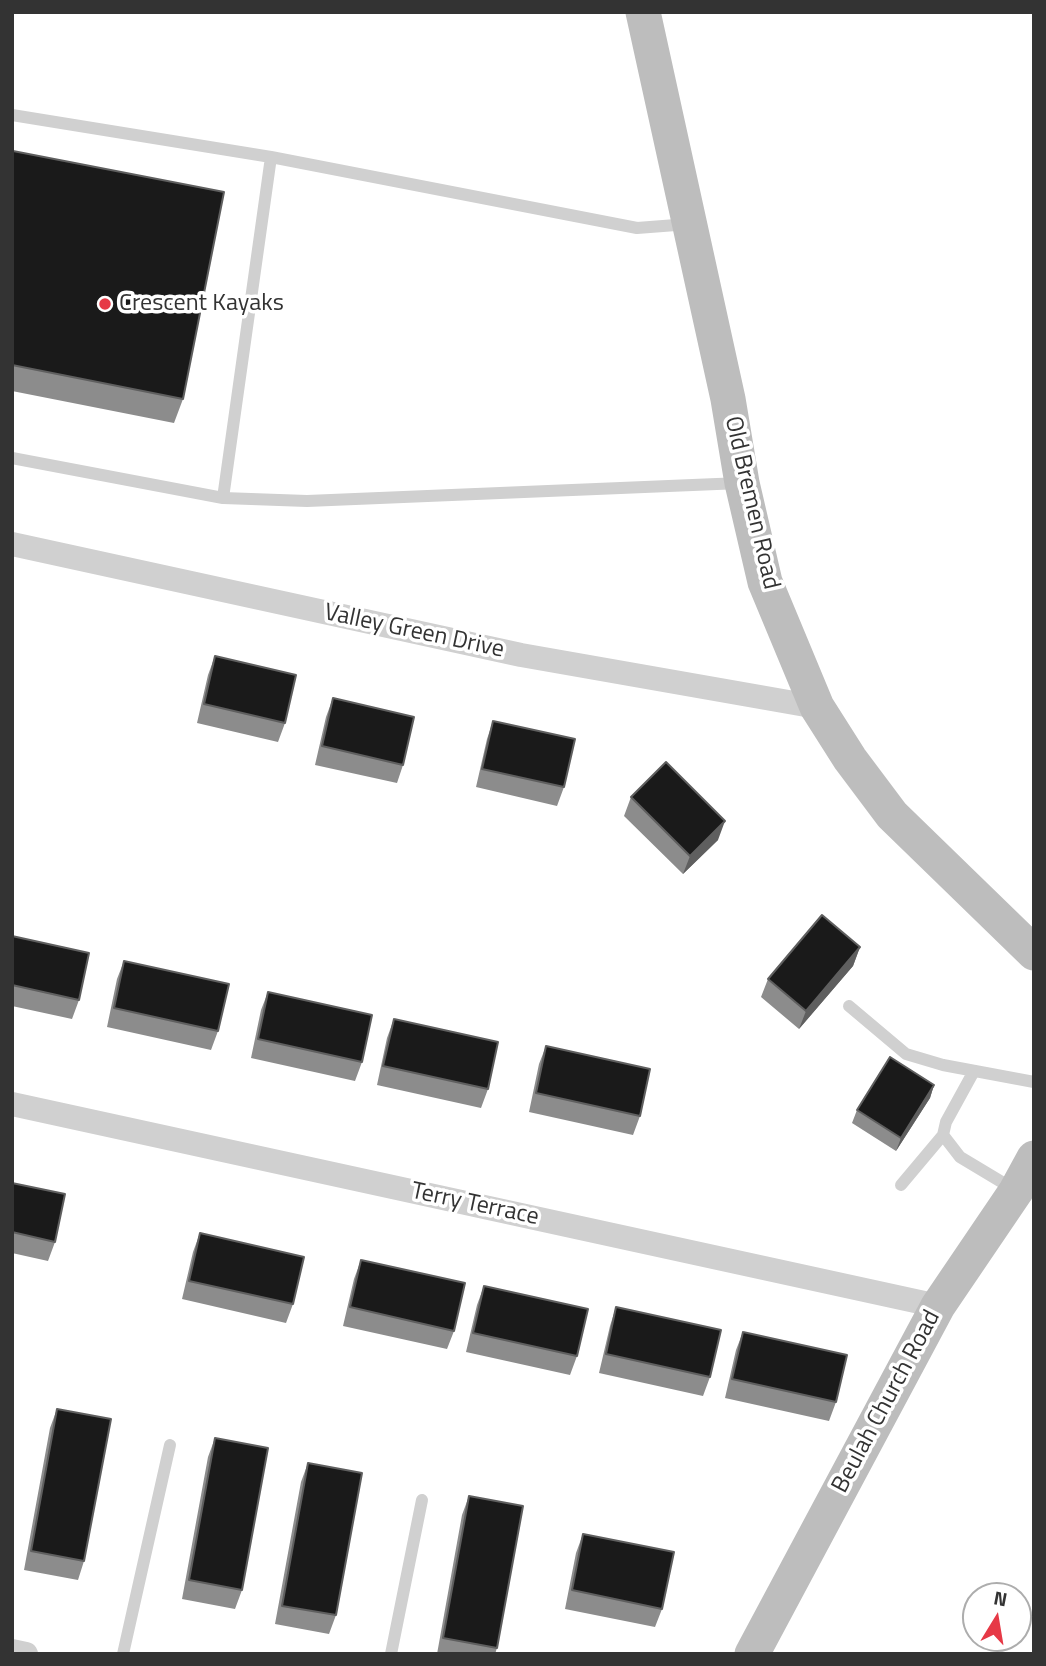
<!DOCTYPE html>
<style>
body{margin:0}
#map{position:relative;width:1046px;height:1666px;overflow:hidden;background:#fff;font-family:"Titillium Web",sans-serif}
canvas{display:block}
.frame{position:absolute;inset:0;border:14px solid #333;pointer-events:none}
.north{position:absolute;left:962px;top:1582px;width:70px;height:70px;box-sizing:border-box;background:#fff;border:2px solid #adadad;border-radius:50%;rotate:11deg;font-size:19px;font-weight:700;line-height:28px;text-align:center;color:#333}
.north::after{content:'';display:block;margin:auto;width:24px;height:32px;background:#e63946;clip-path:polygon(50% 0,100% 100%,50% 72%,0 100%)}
</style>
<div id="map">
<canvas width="1046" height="1666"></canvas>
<div class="frame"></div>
<div class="north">N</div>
</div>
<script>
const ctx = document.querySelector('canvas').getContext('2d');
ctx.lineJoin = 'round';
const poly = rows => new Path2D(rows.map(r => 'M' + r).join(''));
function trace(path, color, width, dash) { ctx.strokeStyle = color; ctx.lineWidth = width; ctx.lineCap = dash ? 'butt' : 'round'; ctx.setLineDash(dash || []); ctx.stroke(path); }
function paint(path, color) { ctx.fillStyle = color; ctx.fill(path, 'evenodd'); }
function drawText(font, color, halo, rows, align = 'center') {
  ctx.font = font + ' "Titillium Web",sans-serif'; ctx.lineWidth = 7; ctx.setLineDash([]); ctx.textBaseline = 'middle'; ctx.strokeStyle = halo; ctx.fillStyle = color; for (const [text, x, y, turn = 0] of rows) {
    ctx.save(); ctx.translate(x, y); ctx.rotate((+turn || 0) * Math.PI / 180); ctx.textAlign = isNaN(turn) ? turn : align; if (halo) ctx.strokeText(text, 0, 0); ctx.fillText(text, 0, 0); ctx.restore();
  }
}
trace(poly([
 [12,115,271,157,637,228,689,224],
 [12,458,223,498,307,501,741,483],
 [223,498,271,157],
 [849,1006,906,1054,943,1065,1034,1082],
 [974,1071,946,1122,943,1135,960,1157,1015,1190],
 [901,1185,943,1135],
 [123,1654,170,1445],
 [391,1654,422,1500]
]), '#d0d0d0', 12);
trace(poly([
 [12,544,521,655,817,707],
 [12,1104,938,1306],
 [12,1651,26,1654]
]), '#d0d0d0', 24);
trace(poly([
 [643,12,728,399,742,483,765,582,817,707,850,759,892,815,1034,953],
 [752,1654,938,1306,1016,1191,1034,1158]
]), '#bdbdbd', 35);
paint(poly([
 [13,151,183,399,174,423,12,391],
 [215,656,285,723,278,742,197,723,208,675],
 [333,698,403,765,397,783,315,765,326,717],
 [493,721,564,787,557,806,476,787,487,739],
 [631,797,718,840,683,874,624,816],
 [12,936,79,1000,72,1019,12,1006],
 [860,947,853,966,799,1029,761,997,768,979],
 [124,961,218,1031,211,1050,107,1027,117,979],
 [268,992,362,1062,355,1081,251,1058,261,1010],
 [394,1019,488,1089,481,1108,377,1085,387,1038],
 [546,1046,640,1116,633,1135,529,1112,539,1064],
 [934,1085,930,1098,896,1151,852,1123,857,1110],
 [12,1183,55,1242,48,1261,12,1253],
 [200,1233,293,1304,286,1323,182,1299,193,1252],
 [361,1260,454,1331,447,1349,343,1326,354,1279],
 [484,1286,577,1356,570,1375,466,1352,477,1305],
 [616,1307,710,1377,703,1396,599,1373,610,1326],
 [743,1332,836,1402,829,1421,725,1398,736,1350],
 [57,1409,84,1561,78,1580,24,1570,50,1428],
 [215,1438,242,1590,235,1609,182,1599,208,1457],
 [308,1463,336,1615,329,1634,275,1624,301,1482],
 [469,1496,497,1648,495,1654,437,1654,462,1515],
 [583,1534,662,1609,655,1627,565,1609,576,1553]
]), '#8c8c8c');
paint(poly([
 [725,821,718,840,683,874,690,856],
 [860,947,853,966,799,1029,806,1011],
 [934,1085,930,1098,896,1151,901,1138]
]), '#5f5f5f');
const building = poly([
 [13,151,224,192,183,399,12,365,13,151],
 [215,656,296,675,285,723,204,704,215,656],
 [333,698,414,717,403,765,322,746,333,698],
 [493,721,575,739,564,787,482,769,493,721],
 [666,762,725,821,690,856,631,797,666,762],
 [822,915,860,947,806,1011,768,979,822,915],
 [12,936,89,953,79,1000,12,985,12,936],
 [124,961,229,984,218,1031,114,1008,124,961],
 [268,992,372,1015,362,1062,258,1039,268,992],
 [394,1019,498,1042,488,1089,383,1066,394,1019],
 [546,1046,650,1069,640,1116,536,1093,546,1046],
 [890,1057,934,1085,901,1138,857,1110,890,1057],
 [12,1183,65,1194,55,1242,12,1232,12,1183],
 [200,1233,304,1257,293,1304,189,1281,200,1233],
 [361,1260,465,1283,454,1331,350,1307,361,1260],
 [484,1286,588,1309,577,1356,473,1333,484,1286],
 [616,1307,721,1330,710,1377,606,1354,616,1307],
 [743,1332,847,1355,836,1402,732,1379,743,1332],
 [57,1409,111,1419,84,1561,31,1551,57,1409],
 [215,1438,268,1448,242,1590,189,1580,215,1438],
 [308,1463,362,1473,336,1615,282,1606,308,1463],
 [469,1496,523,1506,497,1648,443,1638,469,1496],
 [583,1534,674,1552,662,1609,572,1590,583,1534]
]);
paint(building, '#1a1a1a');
trace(building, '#5f5f5f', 2);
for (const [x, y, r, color] of [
 [105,304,7,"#e63946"]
]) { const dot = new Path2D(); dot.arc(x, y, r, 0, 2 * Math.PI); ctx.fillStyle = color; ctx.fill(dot); trace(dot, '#fff', 2.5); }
drawText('24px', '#333', '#fff', [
 ["Crescent Kayaks",119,304]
], 'left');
drawText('24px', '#333', '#fff', [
 ["Old Bremen Road",751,503,77],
 ["Valley Green Drive",414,632,12],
 ["Terry Terrace",475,1205,12],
 ["Beulah Church Road",887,1402,-62]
]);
</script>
